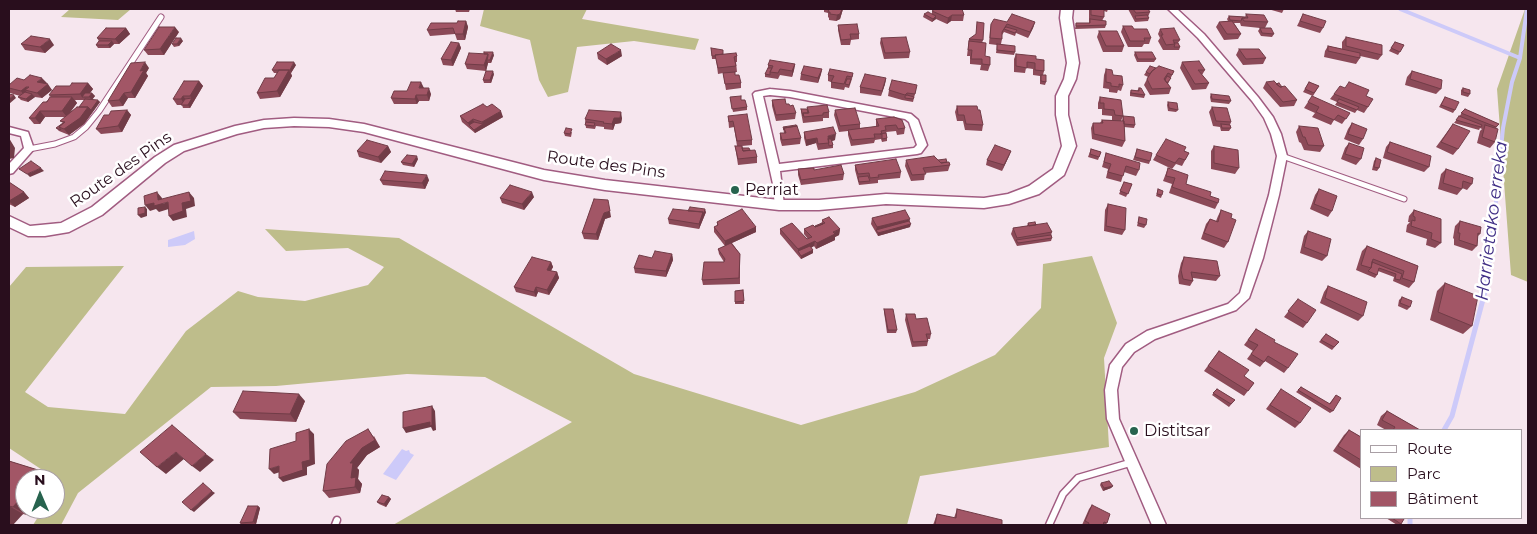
<!DOCTYPE html>
<meta charset="utf-8">
<style>
body{margin:0}
#map{position:relative;width:1537px;height:534px;overflow:hidden;background:#f6e6ee;font-family:Montserrat,sans-serif}
canvas{display:block}
.frame{position:absolute;inset:0;border:10px solid #290e1d;pointer-events:none}
.legend{position:absolute;left:1360px;top:429px;width:162px;height:90px;box-sizing:border-box;background:#fff;border:1px solid #a99fa5;margin:0;padding:6px 9px;list-style:none;font-size:15px;color:#290e1d}
.legend li{display:flex;align-items:center;gap:10px;height:25px}
.legend b{width:25px;border:1px solid #a99fa5}
.north{position:absolute;left:15px;top:469px;width:50px;height:50px;box-sizing:border-box;background:#fff;border:1px solid #a99fa5;border-radius:50%;rotate:359deg;font-size:14px;font-weight:700;line-height:20px;text-align:center;color:#290e1d}
.north::after{content:'';display:block;margin:auto;width:18px;height:22px;background:#27634e;clip-path:polygon(50% 0,100% 100%,50% 72%,0 100%)}
</style>
<div id="map">
<canvas width="1537" height="534"></canvas>
<div class="frame"></div>
<ul class="legend">
<li><b style="height:6px;background:#fff"></b>Route</li>
<li><b style="height:14px;background:#bebd8b"></b>Parc</li>
<li><b style="height:14px;background:#a25666"></b>Bâtiment</li>
</ul>
<div class="north">N</div>
</div>
<script>
const ctx = document.querySelector('canvas').getContext('2d');
ctx.lineJoin = 'round';
function paint(path, color) { ctx.fillStyle = color; ctx.fill(path, 'evenodd'); }
const poly = rows => new Path2D(rows.map(r => 'M' + r).join(''));
function trace(path, color, width, dash) { ctx.strokeStyle = color; ctx.lineWidth = width; ctx.lineCap = dash ? 'butt' : 'round'; ctx.setLineDash(dash || []); ctx.stroke(path); }
function drawText(font, color, halo, rows, align = 'center') {
  ctx.font = font + ' Montserrat,sans-serif'; ctx.lineWidth = 5; ctx.setLineDash([]); ctx.textBaseline = 'middle'; ctx.strokeStyle = halo; ctx.fillStyle = color; for (const [text, x, y, turn = 0] of rows) {
    ctx.save(); ctx.translate(x, y); ctx.rotate((+turn || 0) * Math.PI / 180); ctx.textAlign = isNaN(turn) ? turn : align; if (halo) ctx.strokeText(text, 0, 0); ctx.fillText(text, 0, 0); ctx.restore();
  }
}
paint(poly([
 [70,9,131,9,118,20,61,17],
 [484,9,587,9,582,19,699,39,695,50,634,41,577,47,568,92,548,97,539,80,530,40,480,26],
 [1525,9,1528,9,1528,282,1511,275,1497,89],
 [265,229,399,238,634,374,801,425,915,392,995,355,1041,308,1043,264,1092,256,1117,323,1104,358,1109,447,920,476,907,525,393,525,572,422,485,377,407,374,276,386,211,387,78,493,61,525,33,525,43,509,55,509,55,489,59,481,9,448,9,287,26,267,124,266,25,392,48,407,125,414,186,331,238,291,258,297,305,301,368,285,384,267,348,248,286,251]
]), '#bebd8b');
paint(poly([
 [194,231,195,239,185,245,168,247,168,240],
 [402,449,406,451,409,450,410,453,414,455,396,480,383,474]
]), '#cdcaf9');
trace(poly([
 [1400,9,1520,58],
 [1493,233,1503,128,1512,82,1520,58,1527,9]
]), '#cdcaf9', 4);
trace(poly([
 [1444,430,1452,416,1486,288,1493,232],
 [1410,518,1410,525]
]), '#cdcaf9', 5);
const serviceFar1 = poly([
 [29,149,55,144,74,137,86,127,99,111,161,17],
 [1282,156,1404,199]
]);
const service = poly([
 [335,525,337,520],
 [1049,525,1063,494,1078,478,1133,462]
]);
const minor = poly([
 [1168,9,1177,9,1204,34,1258,97,1273,117,1281,134,1287,156,1279,195,1263,258,1249,298,1236,310,1155,339,1134,352,1122,367,1117,390,1119,419,1166,525,1152,525,1107,419,1105,390,1110,365,1126,344,1147,331,1228,304,1240,293,1269,195,1277,156,1271,134,1264,118,1252,101,1198,38,1168,9],
 [770,89,790,91,911,114,918,120,927,145,921,153,917,154,780,171,784,205,783,208,775,208,773,184,753,94,755,92,770,89],
 [770,95,790,97,905,119,909,122,917,145,914,148,779,164,763,96,770,95],
 [9,127,28,132,34,149,13,173,9,174,9,164,24,148,21,136,9,133,9,127]
]);
const tertiary = poly([
 [1061,9,1073,9,1072,18,1079,63,1076,79,1068,96,1068,115,1076,146,1064,175,1039,194,1009,204,984,208,886,204,819,210,779,210,605,190,544,180,364,132,329,127,294,126,264,128,237,134,184,151,165,163,102,215,69,232,45,236,28,236,9,227,9,216,30,226,61,223,92,207,155,157,174,145,235,126,264,120,294,118,329,119,364,124,544,170,605,180,779,200,819,200,886,194,984,198,1008,194,1029,186,1053,169,1062,146,1056,115,1056,96,1064,79,1067,63,1060,18,1061,9]
]);
trace(serviceFar1, '#a15c81', 7);
trace(service, '#a15c81', 9);
trace(minor, '#a15c81', 3);
trace(tertiary, '#a15c81', 3);
trace(serviceFar1, '#fff', 5);
trace(service, '#fff', 6);
paint(minor, '#fff');
paint(tertiary, '#fff');
paint(poly([
 [455,9,470,9,469,12,456,12],
 [824,9,843,9,840,19,836,21,829,20,829,18,828,17,828,13,824,12],
 [1086,9,1108,9,1107,12,1104,11,1104,17,1102,21,1106,25,1105,28,1075,29,1076,23,1089,23,1089,9],
 [1128,9,1150,9,1149,11,1150,12,1148,17,1149,18,1148,21,1135,22],
 [1268,9,1284,9,1282,13],
 [932,11,964,15,963,21,951,21,947,24,936,19,932,22,923,17,924,14,932,14],
 [1246,14,1268,22,1265,28,1274,34,1272,37,1261,36,1258,31,1260,28,1241,26,1240,23,1234,23,1241,34,1238,39,1224,40,1216,27,1219,22,1228,21,1227,19,1229,16,1245,17],
 [1303,14,1323,28,1320,33,1297,26],
 [466,21,468,27,465,40,457,40,455,34,430,36,427,30],
 [977,22,983,40,982,43,985,56,990,65,988,71,980,70,981,65,970,64,970,56,967,56,969,39,976,35],
 [1007,22,1035,22,1033,28,1028,38,1016,33,1015,36,1004,32,1002,35,1002,39,1001,44,1015,52,1014,55,996,53,997,45,989,44,990,30,991,24],
 [838,25,859,34,859,39,851,40,850,45,841,45,838,30],
 [1123,26,1134,29,1151,38,1149,44,1144,44,1142,47,1128,47,1121,32],
 [126,28,130,34,119,44,114,44,110,48,98,48,96,45,99,41,97,38],
 [1160,29,1180,40,1178,43,1180,47,1179,50,1163,50,1158,41,1160,38,1158,34],
 [1099,31,1124,46,1122,52,1103,52,1097,37],
 [179,32,164,55,148,55,144,50],
 [1346,37,1382,55,1378,60,1360,56,1360,58,1356,64,1324,57,1325,51,1328,46,1342,49,1342,42],
 [881,38,910,52,909,58,884,59,880,43],
 [183,41,179,46,174,47,172,44],
 [1395,42,1404,45,1398,55,1389,51],
 [459,43,461,48,453,66,443,65,441,59],
 [21,44,54,45,45,53,25,50],
 [711,48,723,54,737,56,737,62,736,62,737,72,735,72,735,75,741,83,741,88,726,90,723,73,718,74,716,59,712,59],
 [1239,49,1266,58,1263,64,1243,65,1236,55],
 [1135,52,1156,59,1154,62,1137,62,1134,55],
 [597,53,622,56,607,65,598,59],
 [1016,54,1036,59,1044,71,1043,75,1046,82,1045,85,1040,84,1040,76,1033,75,1033,69,1026,68,1025,73,1014,72,1014,59],
 [494,55,491,63,488,63,486,71,467,69,465,64],
 [1182,62,1205,70,1202,75,1209,83,1206,89,1192,90,1180,68],
 [795,64,794,70,792,77,780,75,778,79,765,77,765,74,768,68,768,65],
 [296,65,291,73,292,76,280,97,260,99,257,93,274,78,277,73,274,73,272,70],
 [149,68,146,73,148,76,135,98,128,98,123,106,112,107,108,101],
 [1156,68,1174,71,1168,84,1171,88,1169,94,1150,95,1144,85,1148,77,1144,75,1146,72],
 [822,69,821,74,818,83,800,80,801,74],
 [1106,69,1123,85,1121,91,1118,90,1117,93,1109,92,1109,89,1103,88,1104,75],
 [1412,71,1441,89,1436,94,1405,85,1407,77],
 [853,73,852,79,849,88,845,87,844,90,831,88,831,82,828,81,828,75],
 [494,74,491,83,484,83,483,80],
 [886,78,885,84,881,96,860,93,860,87],
 [199,81,203,86,190,108,183,108,182,105,177,105,173,99],
 [1266,82,1276,84,1282,87,1297,100,1294,106,1280,107,1263,88],
 [1309,82,1319,86,1313,96,1303,92],
 [47,83,46,84,52,90,42,98,35,97,28,102,21,100,18,97,20,96,10,93,9,92,9,85],
 [88,83,93,89,90,93,92,93,95,96,92,99,100,102,84,124,69,135,59,131,56,128,63,123,60,121,65,117,45,117,40,124,34,124,29,118,51,97,49,95,70,86],
 [75,100,85,100,79,107,69,113,77,103],
 [423,88,431,94,429,101,419,101,417,104,394,104,391,98,407,91,424,88],
 [1139,88,1145,95,1144,98,1130,96,1130,93,1131,90,1137,91],
 [1463,88,1470,94,1468,97,1461,95,1461,90],
 [889,90,916,90,913,102,902,100,888,96],
 [1211,94,1231,101,1229,104,1211,102,1210,97],
 [1334,94,1366,96,1368,107,1364,113,1357,110,1355,113,1335,105,1337,102,1330,99],
 [730,97,741,100,747,107,747,110,733,112],
 [1100,97,1123,116,1121,121,1122,121,1123,116,1135,125,1134,128,1124,127,1125,141,1122,147,1092,139,1091,128,1093,123,1100,123,1102,120,1112,120,1112,116,1102,115,1102,109,1098,109,1098,103],
 [1445,97,1455,110,1453,113,1439,107],
 [772,100,786,104,796,113,795,119,776,121,772,106],
 [1168,102,1178,110,1176,112,1168,111,1167,105],
 [1308,102,1350,113,1342,124,1334,120,1331,125,1312,117,1315,113,1304,108],
 [957,106,983,125,982,131,965,130,963,121,957,121,955,112],
 [487,107,503,117,475,133,462,122,460,116],
 [807,107,829,112,829,118,823,118,823,121,803,123,801,112,801,109,807,110],
 [1212,107,1231,122,1230,125,1231,128,1229,131,1221,131,1220,127,1213,126,1209,112],
 [1465,109,1499,124,1496,128,1495,142,1490,148,1477,143,1480,131,1482,129,1480,128,1479,130,1454,123],
 [127,110,131,115,122,132,101,134,96,129,109,115],
 [835,110,860,124,860,128,876,127,876,119,905,128,904,134,897,135,896,131,886,132,887,138,887,141,882,142,881,139,875,140,874,143,851,146,848,135,848,131,839,132,834,115],
 [728,116,752,140,752,145,742,146,742,148,750,150,757,157,757,163,738,165,736,152,735,146,737,146,734,127,729,128],
 [622,118,621,123,615,124,613,130,604,129,604,127,596,126,595,129,586,128,585,119],
 [1352,123,1363,139,1359,145,1344,139,1348,129],
 [1453,124,1458,149,1453,155,1436,147],
 [1299,126,1324,146,1320,152,1304,150,1301,143,1299,142,1296,132],
 [783,127,801,138,800,144,782,146,780,139,780,133,784,133],
 [572,132,571,137,565,136,564,133],
 [804,132,835,140,832,141,833,145,833,148,818,150,816,143,806,146,804,138],
 [1390,142,1429,167,1424,172,1383,158,1386,147],
 [1349,143,1361,159,1356,165,1341,159,1345,148],
 [388,146,391,152,381,163,359,157,357,151],
 [1214,146,1239,168,1235,174,1211,169,1211,151],
 [1091,149,1101,152,1098,160,1088,157],
 [1137,149,1150,161,1149,164,1133,160],
 [1011,151,1009,156,1002,171,986,165,987,160],
 [1184,151,1189,153,1182,166,1176,164,1172,169,1153,160,1156,155],
 [1106,153,1139,170,1136,176,1124,172,1121,182,1106,178,1108,169,1102,167],
 [1376,158,1379,168,1377,171,1372,170,1374,161],
 [418,159,414,167,403,165,401,162],
 [906,160,938,160,947,162,950,165,948,171,925,173,924,180,911,181,905,166],
 [855,165,901,172,900,178,878,180,878,183,859,185,855,170],
 [1168,168,1186,184,1210,196,1218,203,1215,209,1169,193,1172,184,1163,181],
 [798,169,814,170,844,174,843,180,801,185,798,175],
 [1446,169,1472,184,1467,190,1462,188,1462,189,1457,195,1438,189,1441,174],
 [380,180,429,180,425,189,383,185],
 [9,182,24,192,29,198,15,207,9,204],
 [1124,182,1132,184,1126,197,1119,194],
 [1158,189,1162,195,1161,198,1156,196],
 [1319,189,1332,211,1328,217,1310,209,1315,195],
 [534,197,524,210,502,203,500,198],
 [594,199,611,217,605,219,598,240,584,239,582,233],
 [1108,204,1125,230,1122,235,1104,231,1105,210],
 [1221,210,1231,218,1228,242,1224,248,1201,239,1206,224,1210,219,1216,221,1218,216],
 [1414,210,1441,243,1435,248,1426,245,1427,239,1406,232,1407,225,1410,222,1408,222,1409,216],
 [688,211,706,212,699,229,669,224,668,219],
 [1139,217,1146,225,1144,228,1137,226],
 [872,218,909,221,910,227,878,236,871,224],
 [822,220,840,229,839,235,835,237,835,240,816,249,814,246,811,248,813,250,813,253,801,259,780,234,780,229,807,239,808,239,804,234,804,229,815,226,822,223],
 [1460,221,1480,234,1478,236,1477,246,1472,251,1454,245,1454,239,1453,238,1455,226],
 [717,222,756,227,756,232,732,243,740,254,740,284,703,285,702,280,724,262,719,254,718,249,725,246,714,232,714,227,717,226],
 [1028,223,1036,225,1052,232,1051,235,1052,238,1051,241,1017,246,1011,234,1013,228,1027,226],
 [1308,231,1327,256,1322,261,1300,253,1304,236],
 [1367,246,1418,266,1414,282,1409,288,1393,281,1394,277,1378,271,1377,275,1375,278,1356,270,1362,251],
 [672,254,673,260,666,277,635,273,634,268,652,258],
 [1184,257,1220,276,1216,281,1193,278,1193,281,1190,286,1179,284,1178,276,1181,263],
 [551,262,553,267,551,271,557,272,559,278,549,295,538,292,536,297,516,292,514,287],
 [1445,283,1472,326,1463,334,1430,320,1437,291],
 [1328,286,1363,316,1358,321,1320,303,1324,292],
 [743,290,744,304,735,304,735,291],
 [1402,297,1410,307,1407,310,1398,306,1399,300],
 [1298,299,1307,323,1303,328,1284,317],
 [884,309,897,330,896,333,887,333,884,312],
 [906,314,916,319,931,334,930,339,928,339,928,341,927,346,912,347,905,320],
 [1256,329,1274,342,1288,368,1284,373,1265,361,1260,367,1247,359,1253,351,1244,345],
 [1326,334,1339,342,1332,350,1319,342],
 [1219,351,1244,376,1254,383,1244,396,1204,371],
 [1301,387,1329,404,1336,395,1333,411,1330,413,1296,392],
 [1217,389,1235,400,1229,407,1212,395],
 [1281,389,1300,423,1295,428,1266,409],
 [305,401,296,422,240,419,233,412],
 [1387,411,1420,430,1386,430,1377,425,1381,416],
 [1349,430,1361,437,1361,469,1333,451,1344,435],
 [374,436,380,447,367,455,357,468,359,470,358,479,362,484,360,493,329,498,323,491],
 [9,461,38,470,51,479,25,509,32,509,27,515,23,514,9,525],
 [1101,483,1113,486,1111,488,1103,491,1100,485],
 [389,497,391,499,386,507,379,504,377,502],
 [1092,505,1107,523,1105,525,1082,525,1089,509],
 [258,506,260,508,256,524,242,525,240,523],
 [957,509,1002,525,933,525,937,514,954,518],
 [1386,518,1403,518,1401,524,1400,525,1397,525]
]), '#8b4a58');
paint(poly([
 [842,9,843,9,840,19,836,21,837,15],
 [952,15,951,21,947,24,948,18],
 [936,16,936,19,932,22,933,19],
 [466,21,468,27,465,40,463,34],
 [1035,22,1033,28,1028,38,1030,32],
 [175,27,179,32,164,55,160,49],
 [126,28,130,34,119,44,115,39],
 [181,38,183,41,179,46,177,44],
 [50,39,54,45,45,53,40,47],
 [112,41,114,44,110,48,108,45],
 [459,43,461,48,453,66,451,60],
 [621,50,622,56,607,65,606,59],
 [493,52,494,55,491,63,490,60],
 [488,54,489,60,487,60,488,63,486,71,484,65],
 [145,62,149,68,146,73,148,76,135,98,131,92,140,71],
 [294,62,296,65,291,73,290,70],
 [795,64,794,70,792,77,792,71],
 [822,69,821,74,818,83,818,78],
 [289,70,292,76,280,97,277,91],
 [493,71,494,74,491,83,490,80],
 [42,78,47,83,42,88,37,82],
 [886,78,885,84,881,96,882,91],
 [199,81,203,86,194,101,190,96],
 [421,82,424,88,421,94,419,88],
 [88,83,93,89,87,97,82,97,80,94],
 [48,84,52,90,42,98,37,93],
 [26,87,30,91,25,90,28,94,25,97,21,91],
 [429,88,431,94,429,101,427,95],
 [92,93,95,96,92,100,89,97],
 [124,93,128,98,123,106,119,100],
 [32,94,35,97,28,102,26,99],
 [14,95,16,98,9,104,9,99],
 [416,95,419,101,417,104,415,99],
 [183,96,187,101,185,105,181,99],
 [72,97,77,103,67,117,62,111],
 [192,98,194,101,190,108,188,105],
 [98,100,100,102,84,124,69,135,64,129,88,107],
 [127,110,131,115,122,132,118,126],
 [40,111,45,117,40,124,35,118],
 [501,111,503,117,475,133,474,130,483,124,482,122],
 [621,112,622,118,621,123,615,124,613,130,612,124,614,118],
 [473,119,475,125,469,125,468,123],
 [836,134,835,140,828,142,828,136],
 [9,138,15,148,14,158,9,159],
 [817,138,816,143,806,146,806,140],
 [388,146,391,152,381,163,378,157],
 [1011,151,1009,156,1002,171,1004,165],
 [417,156,418,159,414,167,412,164],
 [41,168,44,171,30,177,27,174],
 [427,175,429,180,425,189,422,183],
 [24,192,29,198,15,207,9,201],
 [157,192,162,198,162,204,168,202,172,208,159,212,156,209,150,211,145,205,158,200],
 [189,192,194,198,195,206,186,209,187,217,173,221,169,216],
 [532,192,534,197,524,210,522,204],
 [145,207,147,209,147,216,141,218,138,215],
 [705,209,706,212,699,229,699,224,703,212],
 [610,211,611,217,605,219,598,240,596,234,604,213],
 [910,219,909,224,876,230,877,227],
 [911,224,910,227,878,236,878,233],
 [756,227,756,232,725,246,725,241],
 [840,229,839,235,835,237,835,240,816,249,817,243],
 [815,241,814,246,799,253,798,251,798,254,798,249],
 [813,250,813,253,801,259,801,256],
 [672,254,673,260,666,277,666,271],
 [551,262,553,267,548,275,547,270],
 [557,272,559,278,549,295,547,290],
 [536,287,538,292,536,297,534,292],
 [299,394,305,401,296,422,290,414],
 [432,406,435,411,436,430,433,431,431,427,406,433,403,428],
 [309,429,314,434,315,464,307,467,307,475,283,482,279,478,302,462],
 [368,429,380,447,367,455,357,468,359,470,358,479,362,484,360,493,355,487,351,478,350,463],
 [176,452,184,459,166,474,157,467],
 [206,454,214,460,200,472,192,466],
 [279,466,283,471,274,474,269,469],
 [38,470,51,479,32,479],
 [1113,486,1111,488,1103,491,1104,488],
 [212,491,215,493,194,512,191,510],
 [25,493,25,509,32,509,27,515,13,507],
 [389,497,391,499,386,507,384,504],
 [9,506,23,514,13,525,9,525],
 [258,506,260,508,256,524,253,522]
]), '#713c47');
const building = poly([
 [829,9,842,9,840,14,837,15,830,14,830,12,828,12,829,9],
 [935,9,962,9,964,15,952,15,948,18,932,11,935,9],
 [1091,9,1104,9,1104,17,1091,15,1091,9],
 [1133,9,1148,9,1150,12,1136,13,1133,9],
 [928,12,936,16,933,19,924,14,928,12],
 [1012,14,1035,22,1030,32,1007,24,1002,32,1002,39,990,38,991,24,994,19,1007,22,1012,14],
 [1246,14,1264,15,1268,22,1244,21,1242,18,1248,18,1246,14],
 [1303,14,1326,21,1323,28,1300,21,1303,14],
 [1147,15,1149,18,1136,19,1135,16,1147,15],
 [1229,16,1245,17,1245,18,1242,18,1241,21,1230,20,1229,16],
 [1090,19,1106,21,1106,25,1076,26,1076,23,1090,23,1090,19],
 [458,21,466,21,463,34,455,34,453,28,427,30,431,23,457,23,458,21],
 [1232,21,1241,34,1227,34,1219,22,1232,21],
 [977,22,984,23,983,40,969,39,976,34,977,22],
 [857,24,859,34,850,34,851,39,841,40,838,25,857,24],
 [1123,26,1132,26,1134,29,1147,29,1151,38,1144,38,1145,41,1130,41,1123,26],
 [159,27,175,27,160,49,144,50,159,27],
 [1006,27,1017,30,1015,33,1004,29,1006,27],
 [106,28,126,28,115,39,97,38,106,28],
 [1174,28,1180,40,1173,40,1175,44,1166,45,1161,35,1163,35,1160,29,1174,28],
 [1260,28,1271,28,1274,34,1262,33,1260,28],
 [1099,31,1117,31,1124,46,1106,46,1099,31],
 [31,36,50,39,40,47,21,44,31,36],
 [906,37,910,52,885,53,881,38,906,37],
 [1346,37,1382,45,1382,55,1346,46,1346,37],
 [176,38,181,38,177,44,172,44,176,38],
 [99,41,112,41,108,45,96,45,99,41],
 [969,41,986,43,985,56,990,57,990,65,982,64,982,59,971,59,972,50,968,50,969,41],
 [451,42,459,43,451,60,441,59,451,42],
 [1395,42,1404,45,1400,52,1391,48,1395,42],
 [1174,43,1178,43,1180,47,1174,47,1175,44,1174,43],
 [611,44,621,50,606,59,597,53,611,44],
 [997,44,1015,46,1015,52,997,50,997,44],
 [1328,46,1360,53,1360,58,1328,51,1328,46],
 [711,48,723,50,723,54,715,55,716,56,712,56,711,48],
 [1239,49,1259,49,1266,58,1246,59,1239,49],
 [484,52,493,52,490,60,487,60,488,56,488,54,484,54,484,52],
 [1135,52,1152,52,1156,59,1138,59,1135,52],
 [469,53,488,54,484,65,465,64,469,53],
 [736,53,737,56,734,57,736,66,718,68,715,55,736,53],
 [1016,54,1036,56,1036,59,1044,60,1044,71,1035,70,1035,63,1027,62,1027,68,1016,66,1016,54],
 [770,60,795,64,792,71,780,69,778,73,770,72,773,66,768,65,770,60],
 [1199,61,1205,70,1198,70,1209,83,1195,84,1182,62,1199,61],
 [145,62,140,71,144,70,131,92,124,93,119,100,108,101,131,63,145,62],
 [277,62,294,62,290,70,272,70,277,62],
 [804,66,822,69,818,78,801,74,804,66],
 [1150,66,1156,68,1152,71,1150,74,1146,72,1150,66],
 [1159,66,1174,71,1172,75,1168,73,1164,79,1171,88,1152,89,1147,79,1152,71,1159,66],
 [768,68,772,68,770,72,770,75,765,74,768,68],
 [830,69,853,73,852,77,847,76,844,84,831,82,834,76,828,75,830,69],
 [1106,69,1112,70,1113,75,1122,76,1123,85,1119,84,1119,87,1111,86,1111,83,1106,82,1106,69],
 [279,70,289,70,277,91,257,93,265,78,274,78,279,70],
 [486,71,493,71,490,80,483,80,486,71],
 [1412,71,1442,80,1441,89,1410,79,1412,71],
 [735,72,735,75,739,75,741,83,725,84,723,73,735,72],
 [865,74,886,78,882,91,860,87,865,74],
 [30,75,42,78,37,82,48,84,37,93,25,90,29,87,26,87,21,91,9,88,9,85,17,78,24,80,30,75],
 [1041,75,1046,75,1046,82,1041,81,1041,75],
 [1167,76,1171,78,1167,83,1165,80,1167,76],
 [847,79,851,79,849,85,845,84,847,79],
 [892,80,917,85,915,94,907,93,905,95,889,90,892,80],
 [184,81,199,81,190,96,183,96,181,99,173,99,184,81],
 [1274,81,1280,87,1285,86,1297,100,1283,102,1266,82,1274,81],
 [411,82,421,82,419,88,429,88,427,95,416,95,415,99,391,98,394,91,407,91,411,82],
 [1309,82,1319,86,1314,93,1305,89,1309,82],
 [1349,82,1369,90,1366,96,1373,99,1368,107,1334,94,1340,86,1345,88,1349,82],
 [72,83,88,83,80,94,49,95,56,86,70,86,72,83],
 [1279,83,1282,87,1280,87,1276,84,1279,83],
 [1139,88,1141,88,1145,95,1131,93,1131,90,1139,91,1139,88],
 [1463,88,1470,90,1470,94,1463,92,1463,88],
 [25,92,32,94,26,99,18,97,25,92],
 [85,93,92,93,89,97,82,97,85,93],
 [9,94,14,95,9,99,9,94],
 [1211,94,1229,96,1231,101,1212,99,1211,94],
 [907,95,914,97,913,99,905,98,905,96,907,95],
 [741,96,741,100,745,100,747,107,732,109,730,97,741,96],
 [1312,96,1350,113,1346,119,1338,115,1334,120,1316,112,1319,107,1308,102,1312,96],
 [50,97,72,97,62,111,40,111,35,118,29,118,43,102,47,102,50,97],
 [1100,97,1121,100,1123,116,1115,115,1114,110,1104,109,1104,103,1100,103,1100,97],
 [1445,97,1459,102,1455,110,1441,105,1445,97],
 [192,98,188,105,181,105,185,99,192,98],
 [85,99,98,100,91,110,88,107,79,107,85,99],
 [785,99,786,104,789,104,790,106,793,105,796,113,776,115,772,100,785,99],
 [1339,99,1359,107,1357,110,1337,102,1339,99],
 [1168,102,1177,103,1178,110,1169,108,1168,102],
 [483,104,487,107,492,104,501,111,482,122,473,119,468,123,460,116,483,104],
 [827,105,829,112,823,113,823,115,804,117,803,113,809,113,807,107,827,105],
 [957,106,977,106,978,110,980,110,983,125,966,124,964,115,958,115,957,106],
 [77,107,88,107,80,118,64,129,59,127,65,122,60,121,77,107],
 [1212,107,1227,108,1231,122,1216,121,1212,107],
 [855,108,860,124,840,126,835,110,855,108],
 [801,109,807,109,808,113,803,113,803,116,801,109],
 [1465,109,1499,124,1496,127,1461,113,1465,109],
 [127,110,118,126,96,129,104,115,109,115,111,111,127,110],
 [589,110,621,112,620,118,614,118,612,124,603,123,604,122,585,119,589,110],
 [747,114,752,140,737,141,733,121,729,122,728,116,747,114],
 [1123,116,1134,117,1135,125,1124,124,1123,116],
 [1459,116,1482,125,1481,127,1456,120,1459,116],
 [894,117,902,120,905,128,898,129,896,125,885,126,886,130,881,131,882,134,874,134,875,138,852,140,848,130,879,126,876,119,894,117],
 [1102,120,1124,121,1125,141,1094,134,1093,123,1103,123,1102,120],
 [474,122,483,124,474,130,469,125,474,122],
 [586,122,595,123,594,126,585,125,586,122],
 [63,123,59,127,61,130,56,128,63,123],
 [1352,123,1367,129,1363,139,1348,134,1352,123],
 [1221,124,1230,125,1231,128,1222,128,1221,124],
 [1453,124,1470,131,1458,149,1441,142,1453,124],
 [796,125,797,126,784,128,784,130,783,127,796,125],
 [1485,125,1498,129,1495,142,1482,137,1485,125],
 [797,126,801,138,782,140,780,133,786,133,784,128,797,126],
 [1299,126,1318,128,1324,146,1308,145,1305,137,1303,137,1299,126],
 [833,127,836,134,828,136,829,143,818,144,817,138,806,140,804,132,833,127],
 [566,128,572,129,570,134,564,133,566,128],
 [886,133,887,138,882,139,882,134,880,134,886,133],
 [828,139,831,139,833,145,829,146,828,139],
 [1166,139,1186,147,1184,151,1189,153,1185,160,1179,158,1175,163,1156,155,1166,139],
 [367,140,388,146,378,157,357,151,367,140],
 [1390,142,1431,156,1429,167,1387,152,1390,142],
 [1349,143,1364,148,1361,159,1345,154,1349,143],
 [995,145,1011,151,1004,165,987,160,995,145],
 [735,146,742,146,743,151,755,150,757,157,738,159,735,146],
 [1214,146,1238,150,1239,168,1214,163,1214,146],
 [742,148,749,148,750,150,743,151,742,148],
 [1091,149,1101,152,1099,157,1090,154,1091,149],
 [1137,149,1152,153,1150,161,1135,157,1137,149],
 [1106,153,1140,163,1139,170,1126,166,1123,176,1108,172,1111,164,1104,162,1106,153],
 [407,155,417,156,412,164,401,162,407,155],
 [934,156,941,163,949,162,950,165,923,168,926,174,912,175,906,160,934,156],
 [1376,158,1381,160,1379,168,1374,167,1376,158],
 [896,159,901,172,878,175,879,177,870,178,869,173,858,174,855,165,896,159],
 [946,159,947,162,941,163,938,160,946,159],
 [31,161,41,168,27,174,19,169,31,161],
 [841,165,844,174,801,180,798,169,814,168,814,170,841,165],
 [1168,168,1188,175,1186,184,1211,192,1210,196,1219,199,1218,203,1172,187,1175,178,1166,176,1168,168],
 [1446,169,1473,178,1472,184,1463,181,1462,189,1443,183,1446,169],
 [385,171,427,175,422,183,380,180,385,171],
 [868,176,870,181,859,182,858,177,868,176],
 [9,182,24,192,9,201,9,182],
 [1124,182,1132,184,1128,194,1120,191,1124,182],
 [510,185,532,192,522,204,500,198,510,185],
 [1158,189,1163,191,1162,195,1157,194,1158,189],
 [1319,189,1337,196,1332,211,1314,204,1319,189],
 [157,192,158,200,189,192,191,201,182,203,183,211,169,216,168,202,154,206,154,203,145,205,144,196,157,192],
 [594,199,608,200,610,211,604,213,596,234,582,233,594,199],
 [1108,204,1126,208,1125,230,1106,226,1108,204],
 [145,207,145,213,138,215,138,208,145,207],
 [690,207,705,209,703,215,703,212,688,211,690,207],
 [673,209,703,212,699,224,668,219,673,209],
 [742,209,756,227,725,241,714,227,718,225,717,222,742,209],
 [905,210,910,219,877,227,872,218,905,210],
 [1221,210,1232,214,1231,218,1236,220,1228,242,1204,233,1210,219,1218,222,1221,210],
 [1414,210,1441,219,1441,243,1431,239,1432,233,1411,226,1412,220,1415,221,1415,217,1413,216,1414,210],
 [829,217,840,229,833,232,835,234,817,243,815,241,798,249,780,229,792,223,807,239,812,237,804,229,813,225,815,227,825,223,822,220,829,217],
 [1139,217,1147,219,1146,225,1138,223,1139,217],
 [909,221,911,224,878,233,876,230,909,221],
 [1460,221,1481,227,1480,234,1478,233,1477,246,1459,240,1460,233,1458,233,1460,221],
 [1035,222,1036,225,1029,226,1028,223,1035,222],
 [822,223,823,224,815,227,815,226,822,223],
 [1047,223,1052,232,1017,238,1013,228,1047,223],
 [1308,231,1331,239,1327,256,1304,247,1308,231],
 [1051,235,1052,238,1018,243,1016,240,1051,235],
 [731,243,740,254,739,278,702,280,704,262,724,262,725,259,718,249,731,243],
 [810,246,813,250,801,256,798,251,810,246],
 [1367,246,1418,266,1414,282,1402,278,1404,271,1373,259,1371,268,1361,265,1367,246],
 [655,251,672,254,666,271,634,268,639,255,652,258,655,251],
 [532,257,551,262,547,270,557,272,547,290,536,287,534,292,514,287,532,257],
 [1184,257,1217,261,1220,276,1191,272,1193,281,1183,279,1181,270,1184,257],
 [1372,262,1402,274,1400,280,1395,279,1396,274,1379,268,1377,275,1368,271,1371,268,1372,262],
 [1445,283,1478,296,1472,326,1438,312,1445,283],
 [1328,286,1367,302,1363,316,1325,298,1328,286],
 [743,290,744,301,735,302,735,291,743,290],
 [1402,297,1412,301,1410,307,1400,303,1402,297],
 [1298,299,1316,310,1307,323,1288,311,1298,299],
 [884,309,893,309,897,330,888,330,884,309],
 [906,314,915,314,916,319,927,318,931,334,926,334,928,341,913,342,906,314],
 [1256,329,1275,340,1274,342,1298,354,1288,368,1268,356,1264,362,1251,354,1258,345,1248,340,1256,329],
 [1326,334,1339,342,1334,347,1321,340,1326,334],
 [1219,351,1249,370,1244,376,1254,383,1248,391,1208,366,1219,351],
 [1301,387,1330,404,1336,395,1341,398,1333,411,1298,390,1301,387],
 [1217,389,1235,400,1231,404,1213,393,1217,389],
 [1281,389,1311,408,1300,423,1270,405,1281,389],
 [243,391,299,394,290,414,233,412,243,391],
 [432,406,432,425,430,426,430,422,403,428,403,412,432,406],
 [1387,411,1420,430,1393,430,1395,427,1382,420,1387,411],
 [172,425,206,454,192,466,176,452,157,467,140,452,172,425],
 [309,429,310,460,302,462,303,470,279,478,279,466,269,469,270,449,296,441,296,433,309,429],
 [368,429,375,440,362,448,350,463,353,463,351,478,356,477,355,487,323,491,327,464,346,441,368,429],
 [1349,430,1361,437,1361,460,1338,446,1349,430],
 [9,461,38,470,32,479,25,479,25,493,13,507,9,506,9,461],
 [1109,481,1113,486,1104,488,1101,483,1109,481],
 [203,483,212,491,191,510,182,502,203,483],
 [382,495,389,497,384,504,377,502,382,495],
 [1092,505,1110,514,1107,523,1104,522,1103,525,1088,525,1089,523,1085,521,1092,505],
 [248,506,258,506,253,522,240,523,248,506],
 [957,509,1002,520,1002,525,935,525,937,514,956,518,957,509],
 [1392,518,1403,518,1404,519,1401,524,1392,518]
]);
paint(building, '#a25666');
trace(building, '#713c47', 1);
for (const [x, y, r, color] of [
 [735,190,5,"#27634e"],
 [1134,431,5,"#27634e"]
]) { const dot = new Path2D(); dot.arc(x, y, r, 0, 2 * Math.PI); ctx.fillStyle = color; ctx.fill(dot); trace(dot, '#fff', 2); }
drawText('16px', '#290e1d', '#fff', [
 ["Route des Pins",606,165,8],
 ["Route des Pins",121,170,-35]
]);
drawText('16px', '#290e1d', '#fff', [
 ["Perriat",745,190],
 ["Distitsar",1144,431]
], 'left');
drawText('italic 18px', '#412f86', '#fff', [
 ["Harrietako erreka",1492,221,-83]
]);
</script>
